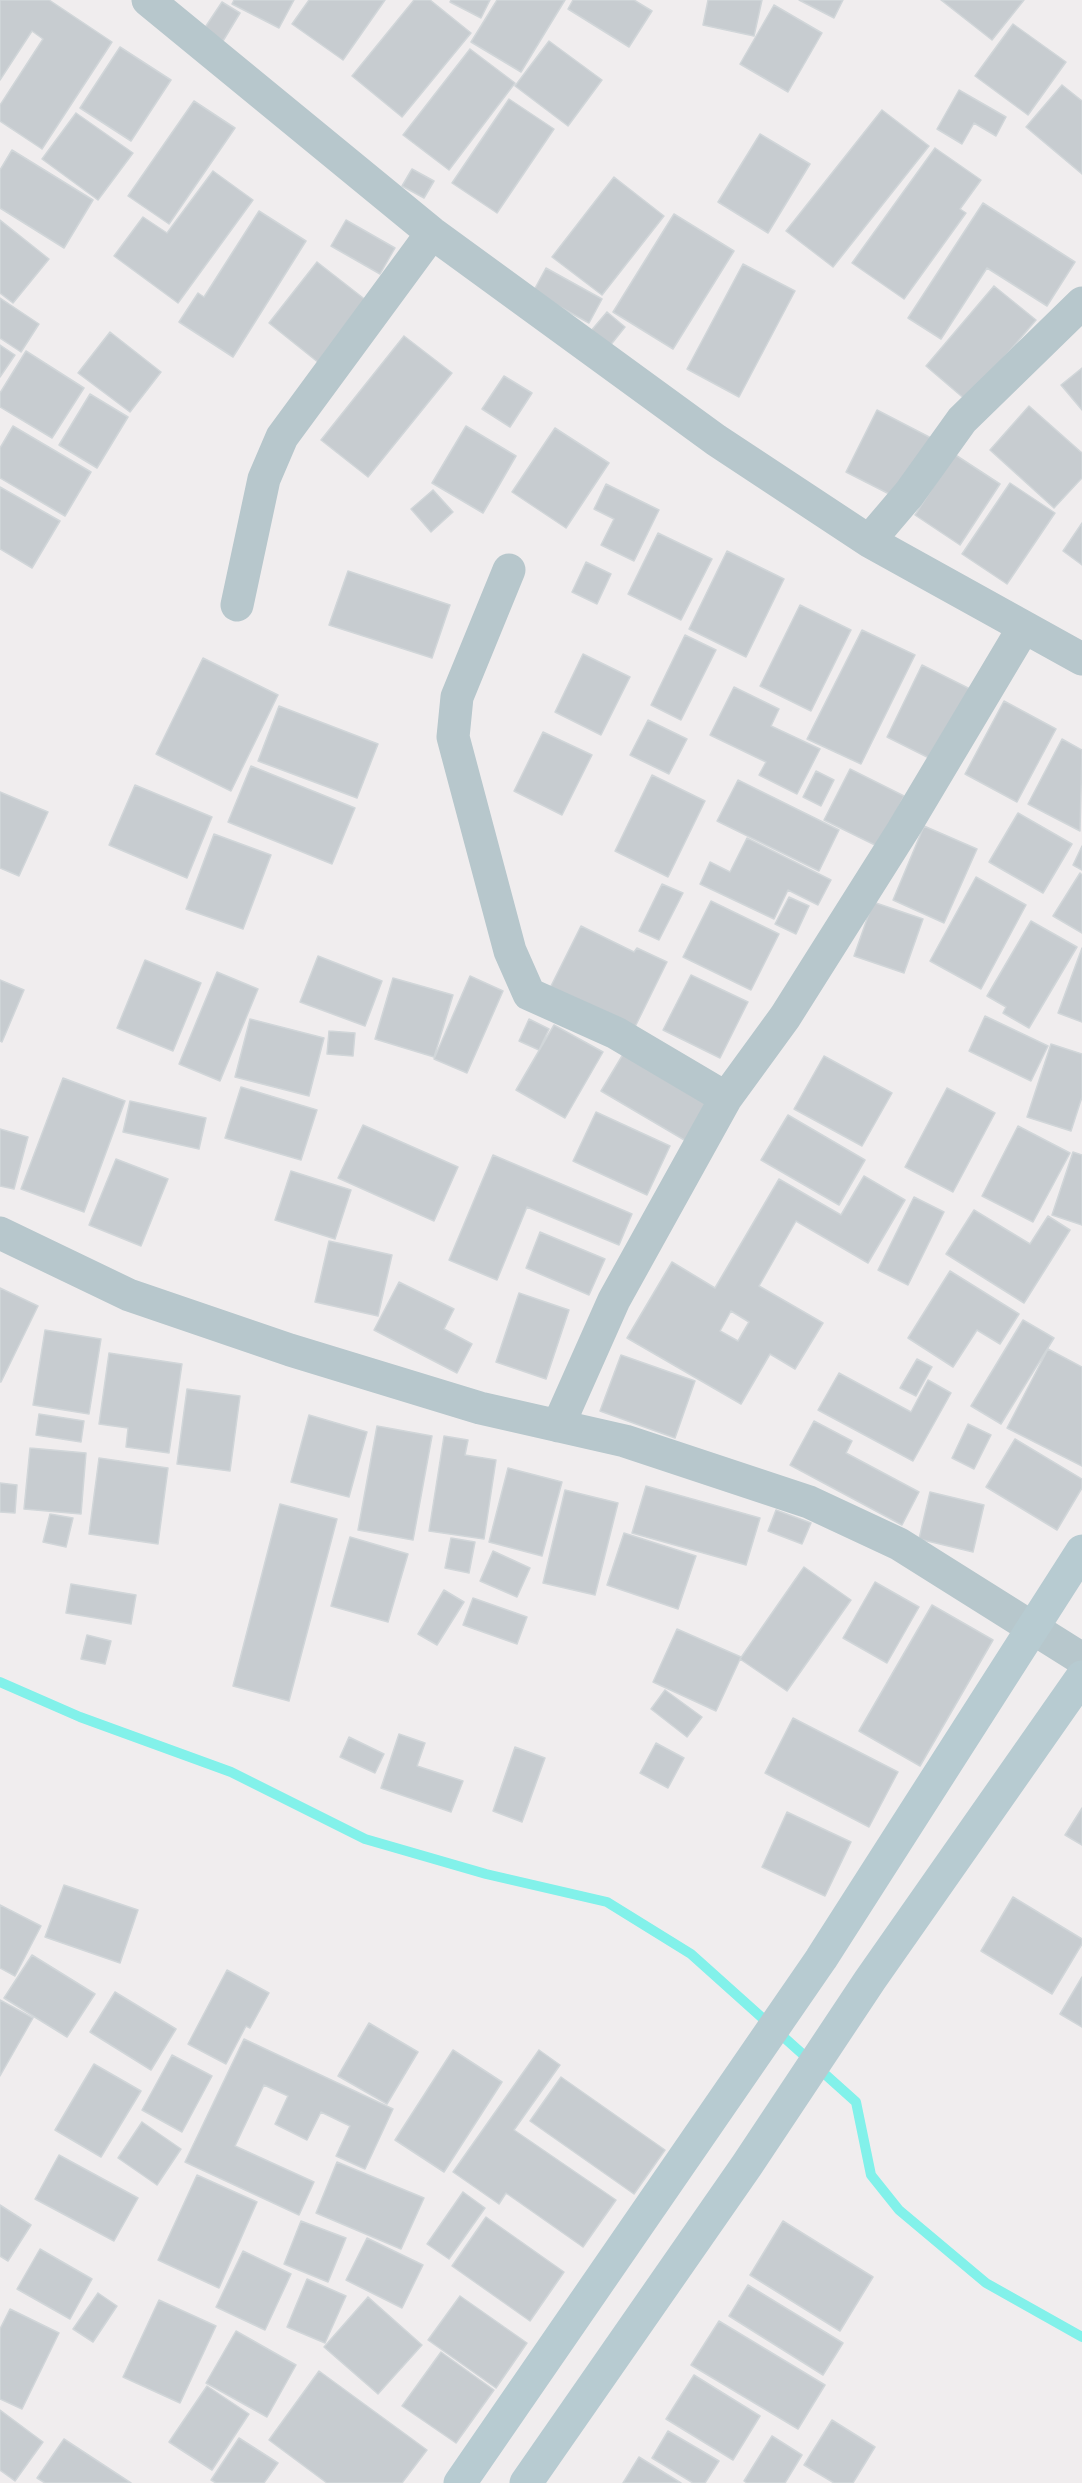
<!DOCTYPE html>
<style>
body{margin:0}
canvas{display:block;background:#f0edee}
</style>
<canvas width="1082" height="2483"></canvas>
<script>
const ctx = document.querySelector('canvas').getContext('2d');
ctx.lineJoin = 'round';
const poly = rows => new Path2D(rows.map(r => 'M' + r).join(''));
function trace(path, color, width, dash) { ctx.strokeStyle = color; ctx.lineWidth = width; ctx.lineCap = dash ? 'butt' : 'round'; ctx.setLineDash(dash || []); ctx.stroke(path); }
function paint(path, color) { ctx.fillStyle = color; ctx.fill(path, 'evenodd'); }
trace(poly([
 [0,1682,80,1717,231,1772,365,1839,486,1874,607,1902,691,1954,856,2102,871,2175,899,2210,986,2283,1082,2337]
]), '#82f1ea', 10);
const building = poly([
 [0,0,49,0,112,42,42,149,0,121,0,105,43,39,32,31,0,80,0,0],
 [234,0,294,0,279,28,232,4,234,0],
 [309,0,385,0,343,60,292,24,309,0],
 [414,0,430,0,471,33,402,117,352,76,414,0],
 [451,0,490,0,481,18,450,2,451,0],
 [497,0,565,0,521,72,471,42,497,0],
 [573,0,634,0,652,11,629,47,568,9,573,0],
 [708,0,762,0,754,36,703,25,708,0],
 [799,0,843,0,834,18,799,0],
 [941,0,1024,0,992,40,941,0],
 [222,2,240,13,223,41,204,29,222,2],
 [774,5,822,33,788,92,740,64,774,5],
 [1013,24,1066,62,1028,115,975,76,1013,24],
 [549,41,602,80,568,126,515,86,549,41],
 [120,47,171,80,131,141,80,108,120,47],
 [470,49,515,83,449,170,403,135,470,49],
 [1062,85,1082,101,1082,174,1026,127,1062,85],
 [959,90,1006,117,996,136,974,123,962,144,937,129,959,90],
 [509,99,554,129,497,213,452,183,509,99],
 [194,101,235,128,169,224,128,196,194,101],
 [882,110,929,146,833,267,786,231,882,110],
 [76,113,133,153,98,200,42,159,76,113],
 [760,134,810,164,768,233,718,202,760,134],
 [935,148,981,180,960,209,966,213,904,299,852,263,935,148],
 [12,150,93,200,64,248,0,208,0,170,12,150],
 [412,169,434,181,424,198,402,186,412,169],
 [213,171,253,200,178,303,114,256,143,217,167,233,213,171],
 [614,177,664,216,602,295,552,257,614,177],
 [983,203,1075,262,1047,306,987,268,941,339,908,318,983,203],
 [259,211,306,241,233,357,179,322,198,293,204,297,259,211],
 [674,214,734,251,673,349,613,312,674,214],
 [0,220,49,259,13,303,0,293,0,220],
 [346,220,395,248,380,274,331,246,346,220],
 [317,262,367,301,319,363,269,323,317,262],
 [743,264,795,291,739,397,687,369,743,264],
 [546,268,602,299,589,323,533,292,546,268],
 [994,286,1036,320,967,401,926,366,994,286],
 [0,298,39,324,21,352,0,338,0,298],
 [607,312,625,327,609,347,590,332,607,312],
 [110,332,161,372,130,412,78,373,110,332],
 [404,336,452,373,368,477,321,440,404,336],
 [0,345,15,355,0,377,0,345],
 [26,351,84,388,52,438,0,407,0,393,26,351],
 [1082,368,1082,410,1061,385,1082,368],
 [504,376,532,393,510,427,482,409,504,376],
 [90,394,128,417,97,468,59,445,90,394],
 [1029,406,1082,453,1082,478,1054,508,990,450,1029,406],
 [877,410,933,439,901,500,846,472,877,410],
 [13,426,91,472,65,516,0,478,0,448,13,426],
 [466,426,516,456,483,513,432,483,466,426],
 [555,428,609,463,566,528,512,492,555,428],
 [954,454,1000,484,960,545,915,515,954,454],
 [1010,483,1055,513,1007,584,962,554,1010,483],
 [606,484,659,510,634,561,601,545,614,519,594,509,606,484],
 [0,487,60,521,32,568,0,549,0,487],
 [433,490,453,512,431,532,411,509,433,490],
 [1082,523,1082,565,1063,551,1082,523],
 [658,533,712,559,681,620,628,594,658,533],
 [727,551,784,579,746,657,689,629,727,551],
 [586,562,611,574,597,604,572,592,586,562],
 [348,571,450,605,432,658,329,625,348,571],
 [800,605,851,630,811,711,760,686,800,605],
 [862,630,915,655,861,764,807,739,862,630],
 [685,635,716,650,681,720,651,705,685,635],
 [583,654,630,677,601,735,555,712,583,654],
 [203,658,278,695,231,791,156,754,203,658],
 [922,665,976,692,941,764,887,737,922,665],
 [734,687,779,709,771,726,820,749,797,794,759,775,766,762,710,735,734,687],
 [1004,701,1056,729,1017,802,965,774,1004,701],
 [279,706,378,744,357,798,258,761,279,706],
 [648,720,687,739,669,774,630,755,648,720],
 [543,732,592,755,562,815,514,791,543,732],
 [1062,739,1082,750,1080,831,1028,804,1062,739],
 [251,766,355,808,332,864,228,822,251,766],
 [850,769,904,796,879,847,824,820,850,769],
 [816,771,834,780,821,806,803,797,816,771],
 [652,775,705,801,668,877,615,851,652,775],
 [738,780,839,830,819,871,717,821,738,780],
 [135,785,212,817,187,878,109,845,135,785],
 [0,792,48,812,19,876,0,868,0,792],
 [1018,813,1072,844,1043,893,989,862,1018,813],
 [924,826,977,849,944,923,893,900,924,826],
 [214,834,271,855,243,929,186,909,214,834],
 [747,838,831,880,818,905,788,890,774,919,700,884,710,862,730,872,747,838],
 [1082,846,1082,870,1073,865,1082,846],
 [1080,873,1082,875,1082,933,1053,916,1080,873],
 [976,877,1026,905,981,989,930,961,976,877],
 [662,884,683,893,659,940,639,931,662,884],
 [789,897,809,906,796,934,775,924,789,897],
 [711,901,779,934,751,990,683,957,711,901],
 [873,902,923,919,904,973,854,956,873,902],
 [1031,921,1077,947,1029,1028,1003,1013,1006,1007,987,996,1031,921],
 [581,926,634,952,637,948,667,962,632,1033,548,992,581,926],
 [1082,948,1082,1022,1058,1013,1082,948],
 [318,956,382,981,365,1026,300,1002,318,956],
 [145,960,201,983,173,1051,117,1028,145,960],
 [217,972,258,989,220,1081,179,1064,217,972],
 [691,975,748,1002,720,1058,663,1030,691,975],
 [470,976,503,991,467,1073,434,1059,470,976],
 [393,978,453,995,434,1057,375,1039,393,978],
 [0,980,24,990,2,1042,0,1041,0,980],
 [985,1016,1048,1046,1031,1081,969,1051,985,1016],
 [250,1019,324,1038,309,1096,235,1077,250,1019],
 [529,1019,549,1029,539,1050,519,1041,529,1019],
 [554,1025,603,1052,565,1118,516,1090,554,1025],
 [329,1031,355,1033,353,1056,327,1054,329,1031],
 [1051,1044,1082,1054,1082,1097,1071,1131,1027,1117,1051,1044],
 [625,1051,710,1100,686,1141,601,1091,625,1051],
 [824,1056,892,1093,862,1146,794,1109,824,1056],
 [63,1078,125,1101,84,1212,21,1189,63,1078],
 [241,1087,317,1110,301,1160,225,1138,241,1087],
 [947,1088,995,1113,953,1192,905,1167,947,1088],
 [130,1101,206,1118,199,1149,123,1132,130,1101],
 [596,1112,670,1146,647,1195,573,1161,596,1112],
 [788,1115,865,1160,839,1205,761,1160,788,1115],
 [363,1125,458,1167,434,1221,338,1178,363,1125],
 [1018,1126,1070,1153,1033,1222,982,1196,1018,1126],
 [0,1129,28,1137,14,1189,0,1186,0,1129],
 [1073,1152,1082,1155,1082,1225,1052,1215,1073,1152],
 [493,1155,632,1214,619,1245,527,1207,497,1280,449,1260,493,1155],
 [116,1159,168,1179,141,1246,89,1225,116,1159],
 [291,1171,351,1190,335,1239,275,1220,291,1171],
 [864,1176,905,1200,868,1263,796,1221,759,1286,823,1323,795,1369,770,1354,741,1404,627,1338,672,1262,715,1288,779,1179,841,1215,864,1176],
 [731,1311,749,1322,738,1341,720,1331,731,1311],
 [914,1197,944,1212,908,1285,878,1270,914,1197],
 [974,1210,1030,1244,1048,1216,1070,1230,1024,1303,946,1254,974,1210],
 [540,1232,605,1259,589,1295,526,1268,540,1232],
 [329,1241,392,1255,378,1316,315,1302,329,1241],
 [950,1271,1019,1314,1000,1344,977,1330,953,1367,908,1338,950,1271],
 [399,1282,454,1309,444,1329,472,1344,457,1373,374,1330,399,1282],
 [0,1288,38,1306,1,1382,0,1382,0,1288],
 [519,1293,569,1310,546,1379,496,1362,519,1293],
 [1023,1320,1054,1338,1001,1424,971,1406,1023,1320],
 [45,1330,101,1339,89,1414,33,1405,45,1330],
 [1048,1349,1082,1367,1082,1466,1007,1428,1048,1349],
 [109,1353,182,1364,169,1453,126,1447,128,1428,99,1424,109,1353],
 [621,1355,695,1381,675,1438,600,1411,621,1355],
 [917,1359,932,1367,916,1396,900,1388,917,1359],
 [839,1373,911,1412,928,1380,951,1393,913,1461,818,1410,839,1373],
 [187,1389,240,1396,230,1471,177,1464,187,1389],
 [39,1414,84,1421,81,1442,36,1435,39,1414],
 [309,1415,367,1432,349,1497,291,1482,309,1415],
 [814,1421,852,1441,846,1453,919,1492,902,1525,790,1465,814,1421],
 [968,1424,991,1435,974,1469,952,1458,968,1424],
 [377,1426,432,1436,413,1540,358,1530,377,1426],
 [444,1436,468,1440,465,1455,496,1460,484,1539,429,1531,444,1436],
 [1015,1439,1082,1479,1082,1488,1057,1530,986,1487,1015,1439],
 [30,1448,86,1453,81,1514,24,1509,30,1448],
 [99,1458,168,1468,158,1544,89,1534,99,1458],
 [508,1468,562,1482,542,1556,489,1542,508,1468],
 [0,1483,17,1485,15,1513,0,1512,0,1483],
 [646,1486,760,1518,746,1565,632,1533,646,1486],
 [565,1490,618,1503,595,1595,543,1583,565,1490],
 [930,1492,984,1505,973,1552,919,1539,930,1492],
 [280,1504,337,1519,289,1701,233,1686,280,1504],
 [776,1510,811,1523,802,1544,768,1531,776,1510],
 [50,1514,73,1518,66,1547,43,1542,50,1514],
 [624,1533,696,1556,678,1609,607,1585,624,1533],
 [350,1537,408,1554,388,1622,331,1606,350,1537],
 [451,1538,475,1542,469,1573,445,1568,451,1538],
 [493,1551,530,1568,517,1597,480,1581,493,1551],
 [804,1567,851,1600,787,1691,740,1659,804,1567],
 [875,1582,919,1607,887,1663,843,1638,875,1582],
 [71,1584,136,1595,131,1624,66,1613,71,1584],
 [444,1590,464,1602,437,1645,418,1634,444,1590],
 [473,1598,527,1617,517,1644,463,1625,473,1598],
 [932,1605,993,1640,920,1766,859,1731,932,1605],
 [677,1629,741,1657,716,1711,653,1682,677,1629],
 [87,1635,111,1641,105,1664,81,1659,87,1635],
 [665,1690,702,1717,687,1737,651,1709,665,1690],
 [793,1718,898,1772,869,1827,765,1773,793,1718],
 [399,1734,425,1743,417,1766,463,1781,451,1812,381,1788,399,1734],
 [349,1737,384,1754,375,1773,340,1757,349,1737],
 [656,1743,684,1758,668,1788,640,1773,656,1743],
 [515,1747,545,1758,522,1822,493,1811,515,1747],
 [1082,1808,1082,1845,1065,1835,1082,1808],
 [787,1812,851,1842,825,1896,762,1867,787,1812],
 [64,1885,138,1910,120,1963,45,1937,64,1885],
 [1013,1897,1082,1939,1082,1944,1052,1994,981,1951,1013,1897],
 [0,1905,41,1926,15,1976,0,1968,0,1905],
 [32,1955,95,1994,67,2037,4,1998,32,1955],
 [227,1970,269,1993,250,2028,246,2026,226,2064,188,2044,227,1970],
 [1082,1977,1082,2027,1060,2014,1082,1977],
 [115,1992,176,2029,151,2070,90,2032,115,1992],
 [0,2000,33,2018,0,2076,0,2000],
 [369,2023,418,2052,387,2104,338,2076,369,2023],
 [244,2039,393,2109,365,2169,336,2156,350,2126,321,2112,307,2140,275,2124,288,2096,264,2085,235,2146,314,2182,299,2215,185,2162,244,2039],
 [453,2050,502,2082,444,2172,395,2140,453,2050],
 [539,2050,560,2065,514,2130,616,2200,583,2247,506,2193,499,2204,453,2172,539,2050],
 [172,2055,212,2076,182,2132,142,2110,172,2055],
 [94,2064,141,2091,101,2157,55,2130,94,2064],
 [561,2077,665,2150,634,2194,530,2121,561,2077],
 [142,2122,181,2149,157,2185,118,2158,142,2122],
 [59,2155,138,2198,114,2241,35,2199,59,2155],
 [337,2162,424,2198,401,2249,316,2213,337,2162],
 [197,2175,257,2202,219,2288,158,2260,197,2175],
 [463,2192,485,2208,449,2259,427,2244,463,2192],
 [0,2205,31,2225,8,2261,0,2256,0,2205],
 [486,2217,564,2272,530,2321,452,2266,486,2217],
 [301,2221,346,2238,328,2282,284,2264,301,2221],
 [783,2221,873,2277,840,2331,750,2275,783,2221],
 [367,2238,423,2265,402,2308,346,2280,367,2238],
 [40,2249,92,2279,70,2319,17,2289,40,2249],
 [243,2251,291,2274,265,2330,216,2307,243,2251],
 [307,2279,346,2296,325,2343,287,2327,307,2279],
 [748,2285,843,2343,823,2375,729,2316,748,2285],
 [98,2293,117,2306,93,2342,73,2329,98,2293],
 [460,2296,527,2343,496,2388,428,2340,460,2296],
 [368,2297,422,2345,378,2394,324,2347,368,2297],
 [159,2300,216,2326,180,2403,123,2377,159,2300],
 [10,2309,59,2333,22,2409,0,2399,0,2329,10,2309],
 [719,2321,825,2385,798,2429,691,2365,719,2321],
 [236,2331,296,2365,267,2417,206,2383,236,2331],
 [441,2352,494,2390,456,2443,402,2406,441,2352],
 [319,2371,427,2450,402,2483,327,2483,269,2440,319,2371],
 [694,2375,760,2416,733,2460,666,2419,694,2375],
 [207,2386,249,2414,212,2470,169,2442,207,2386],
 [0,2410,43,2442,15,2481,0,2470,0,2410],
 [832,2420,875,2447,853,2483,834,2483,804,2465,832,2420],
 [668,2431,719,2461,705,2483,693,2483,652,2458,668,2431],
 [772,2436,802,2455,785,2483,747,2483,744,2481,772,2436],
 [239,2438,278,2463,264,2483,216,2483,211,2480,239,2438],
 [64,2439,131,2483,45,2483,37,2478,64,2439],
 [639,2457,681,2483,623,2483,639,2457]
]);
paint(building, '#c7ccd0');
trace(building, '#d1d6d9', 1.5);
trace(poly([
 [148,0,432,233,716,440,869,541,1082,659],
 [869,541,909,494,962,420,1082,303],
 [509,570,457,697,453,737,510,951,529,994,616,1033,726,1098],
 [237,605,264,479,282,437,432,233],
 [0,1233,129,1295,290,1350,480,1408,625,1441,809,1502,899,1544,1082,1659],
 [558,1426,614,1300,726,1098,785,1017,903,830,1024,627]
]), '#b7c7cc', 33);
trace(poly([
 [460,2483,821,1959,1082,1551],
 [526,2483,747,2165,870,1980,1082,1677]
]), '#b7cbd1', 33);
</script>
